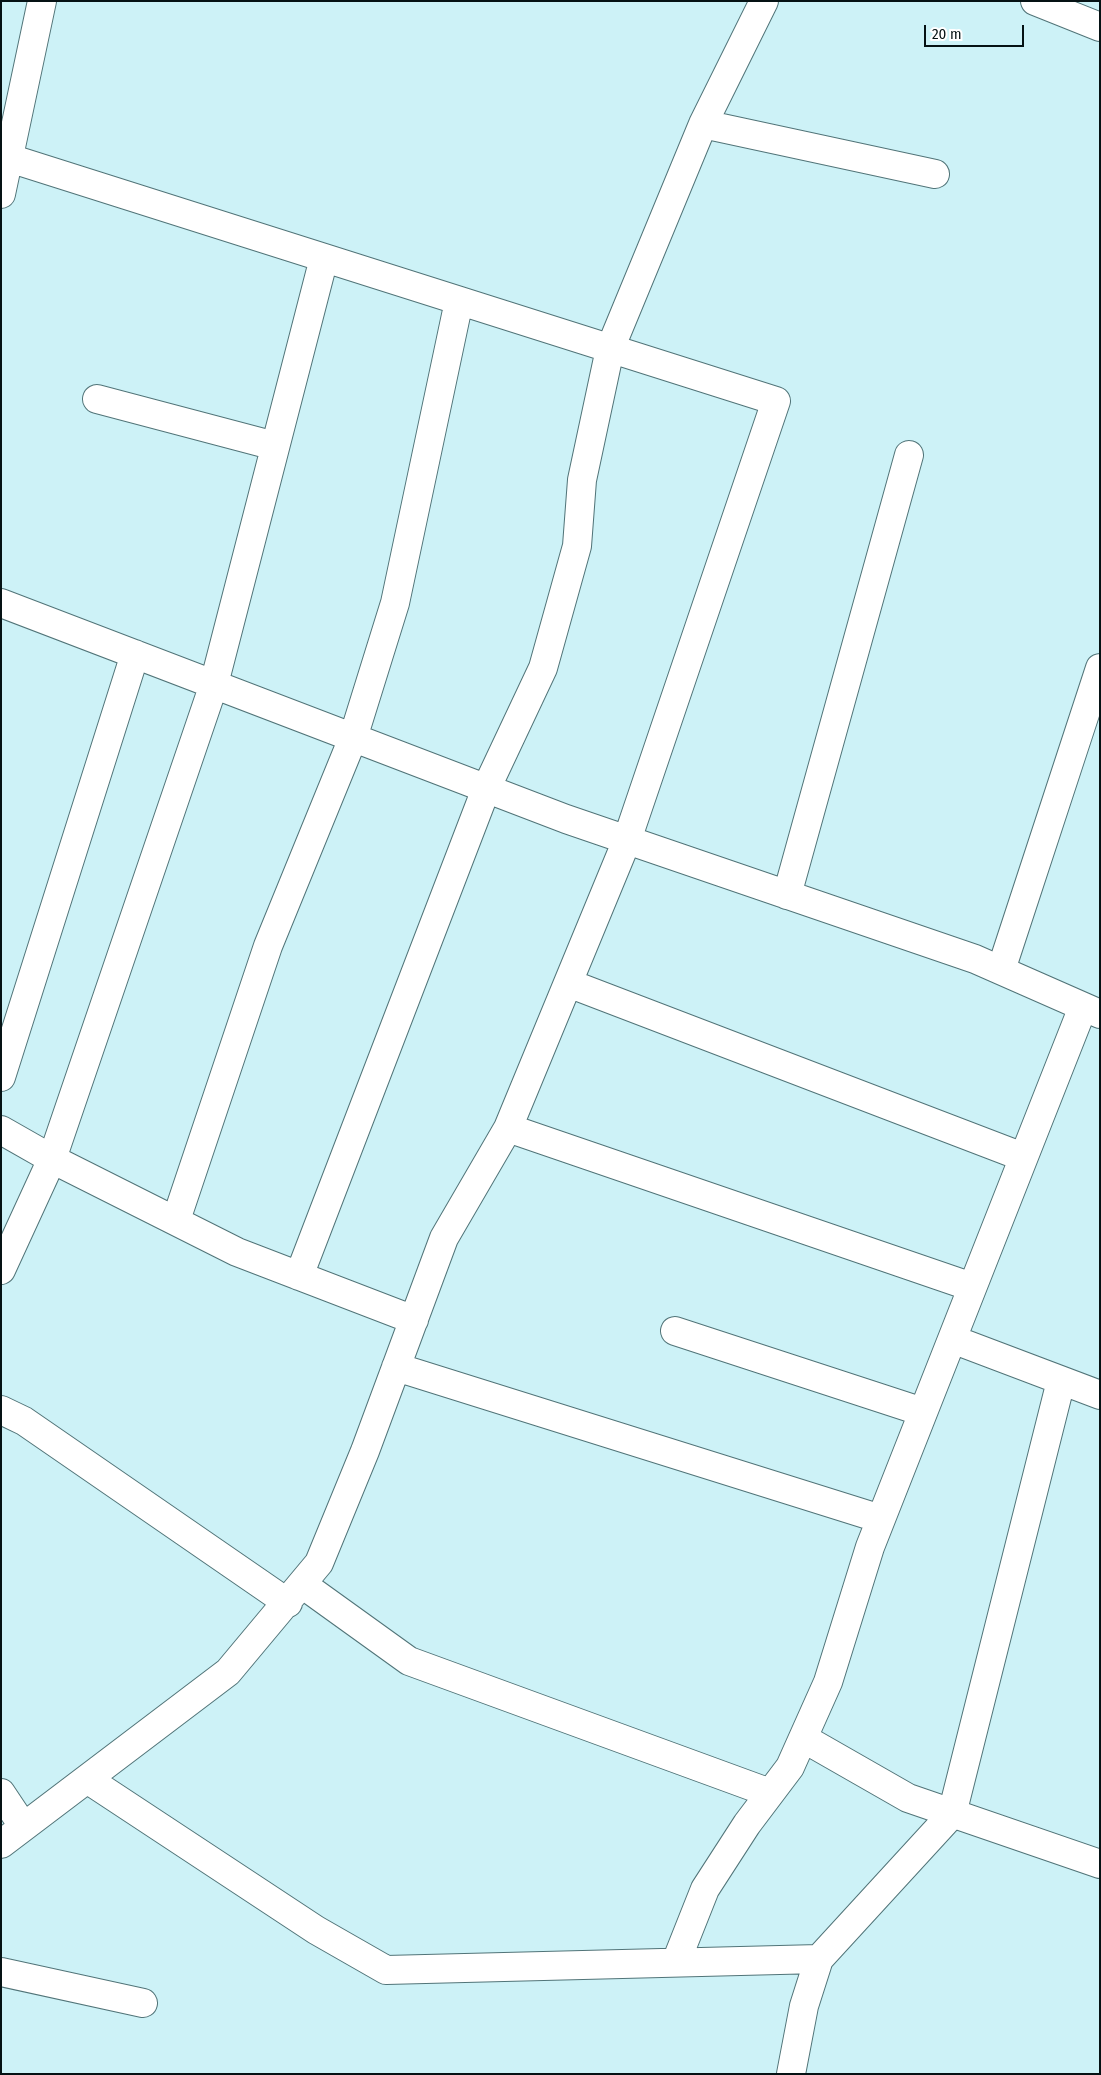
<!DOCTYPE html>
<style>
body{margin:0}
#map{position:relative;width:1101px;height:2075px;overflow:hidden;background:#cdf2f7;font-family:"Fira Sans Condensed",sans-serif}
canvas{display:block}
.frame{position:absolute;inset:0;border:2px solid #051214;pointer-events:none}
.scale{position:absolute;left:924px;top:25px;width:100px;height:22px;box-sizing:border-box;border:2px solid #051214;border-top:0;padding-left:6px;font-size:15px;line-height:18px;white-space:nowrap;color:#051214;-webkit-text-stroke:4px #fff;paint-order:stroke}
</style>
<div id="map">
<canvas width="1101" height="2075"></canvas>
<div class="frame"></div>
<div class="scale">20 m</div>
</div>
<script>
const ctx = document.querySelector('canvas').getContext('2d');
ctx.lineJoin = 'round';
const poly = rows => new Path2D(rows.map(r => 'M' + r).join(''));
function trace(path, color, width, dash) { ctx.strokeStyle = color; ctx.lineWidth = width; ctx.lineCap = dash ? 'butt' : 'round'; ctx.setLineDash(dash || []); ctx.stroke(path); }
const minor = poly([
 [1035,1,1100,27],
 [703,124,935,174],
 [1,159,9,158,776,401,627,840,508,1128,444,1238,365,1451,319,1563,228,1672,1,1844],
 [1,194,42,1],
 [97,399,275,446],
 [1,603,566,819,975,959,1100,1014],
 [787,895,909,455],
 [1001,970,1100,668],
 [568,983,1023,1157],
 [1,1077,135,654],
 [508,1128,972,1287],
 [1,1130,52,1159,237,1252,414,1320],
 [176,1220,268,946,353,738,395,603,459,301],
 [1,1270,52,1159,214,684,324,258],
 [299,1276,486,789,543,668,577,546,582,480,610,349,703,124,764,1],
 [675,1331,923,1412],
 [952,1339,1100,1395],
 [396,1367,881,1519],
 [1,1410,24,1421,288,1603],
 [302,1584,409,1661,770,1793],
 [803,1738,908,1798,1100,1864],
 [87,1779,316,1930,386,1970,819,1959],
 [1,1793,23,1826],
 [676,1962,705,1889,747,1824,790,1767,828,1682,870,1547,1083,1007],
 [1,1972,143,2003],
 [791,2074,804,2006,819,1959,952,1814,1061,1381]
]);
trace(minor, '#517478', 30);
trace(minor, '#fff', 28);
</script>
